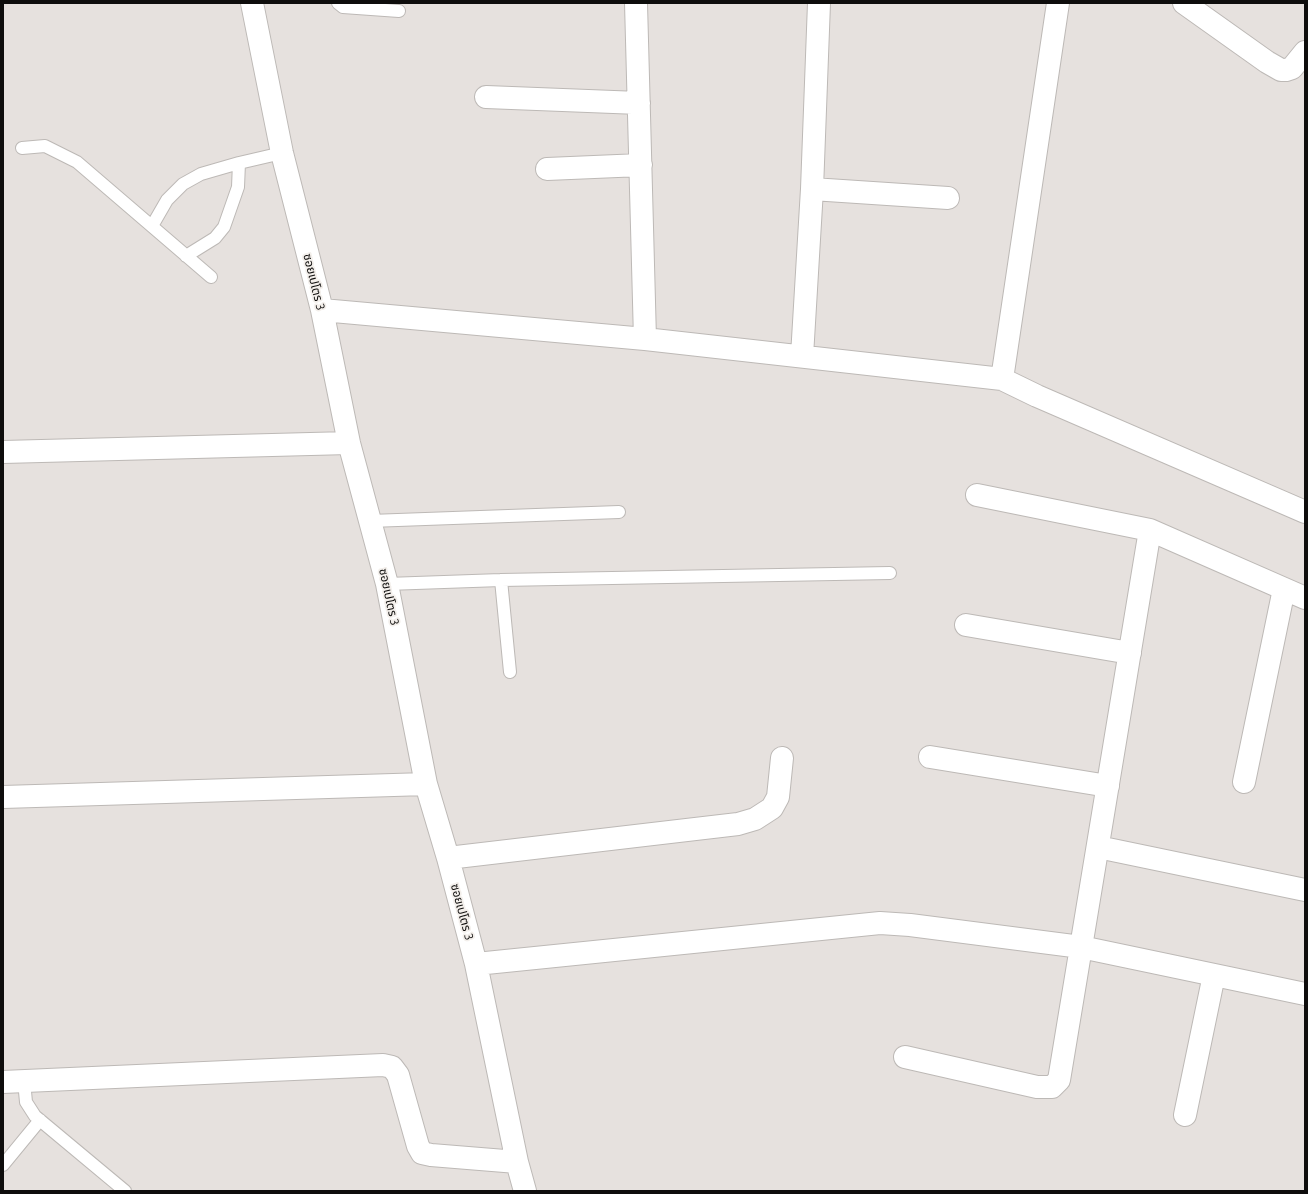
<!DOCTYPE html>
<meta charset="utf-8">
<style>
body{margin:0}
#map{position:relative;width:1308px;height:1194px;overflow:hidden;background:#e6e1de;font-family:Ubuntu,sans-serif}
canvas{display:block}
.frame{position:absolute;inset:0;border:4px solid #0e0d0c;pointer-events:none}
</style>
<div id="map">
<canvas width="1308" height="1194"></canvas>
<div class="frame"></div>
</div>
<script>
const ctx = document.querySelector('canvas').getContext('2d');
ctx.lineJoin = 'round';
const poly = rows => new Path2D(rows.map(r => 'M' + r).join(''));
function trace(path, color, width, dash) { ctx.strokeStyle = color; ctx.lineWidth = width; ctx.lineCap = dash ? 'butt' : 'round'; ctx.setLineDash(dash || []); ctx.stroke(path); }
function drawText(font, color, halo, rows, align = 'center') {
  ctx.font = font + ' Ubuntu,"Noto Sans Thai",sans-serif'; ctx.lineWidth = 3.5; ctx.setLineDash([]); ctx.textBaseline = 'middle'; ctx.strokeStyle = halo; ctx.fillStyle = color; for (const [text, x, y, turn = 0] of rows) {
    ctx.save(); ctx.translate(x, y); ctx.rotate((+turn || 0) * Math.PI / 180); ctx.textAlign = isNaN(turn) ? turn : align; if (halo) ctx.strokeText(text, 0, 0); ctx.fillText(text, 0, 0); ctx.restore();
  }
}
const service = poly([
 [338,3,343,7,399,11],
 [22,148,45,146,77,162,211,277],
 [152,226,167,200,183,184,201,174,239,163],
 [186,256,215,238,224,227,238,187,239,163,282,153],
 [370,521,619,512],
 [501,580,510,672],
 [387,584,501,580,890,573],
 [24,1081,26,1102,35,1116,125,1191],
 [3,1165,40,1120]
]);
const minor = poly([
 [252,3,282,153,322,310,349,443,387,584,426,784,448,858,476,964,517,1162,525,1191],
 [636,3,645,339],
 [1184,3,1267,62,1281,70,1286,70,1292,68,1305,52],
 [486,97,639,103],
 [547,169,641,165],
 [812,189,948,198],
 [322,310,645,339,1002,379,1037,396,1305,512],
 [802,356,812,189,819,3],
 [1002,379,1058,3],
 [3,452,349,443],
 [1150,530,1305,598],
 [966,625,1130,653],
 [930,757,1108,786],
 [1244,782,1284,589],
 [3,797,426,784],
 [1098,847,1305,890],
 [448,858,738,824,755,819,772,808,778,797,782,758],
 [476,964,880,923,910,925,1081,947,1305,994],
 [905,1057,1037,1087,1052,1087,1059,1080,1150,530,977,495],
 [3,1082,383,1065,392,1067,398,1075,418,1146,422,1153,431,1155,517,1162],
 [1185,1115,1214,975]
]);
trace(service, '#bdb9b6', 14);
trace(minor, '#bdb9b6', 24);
trace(service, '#fff', 12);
trace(minor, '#fff', 22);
drawText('12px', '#0e0d0c', '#f3efeb', [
 ["ซอยเปโตร 3",314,282,76],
 ["ซอยเปโตร 3",389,597,78],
 ["ซอยเปโตร 3",462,912,75]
]);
</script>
